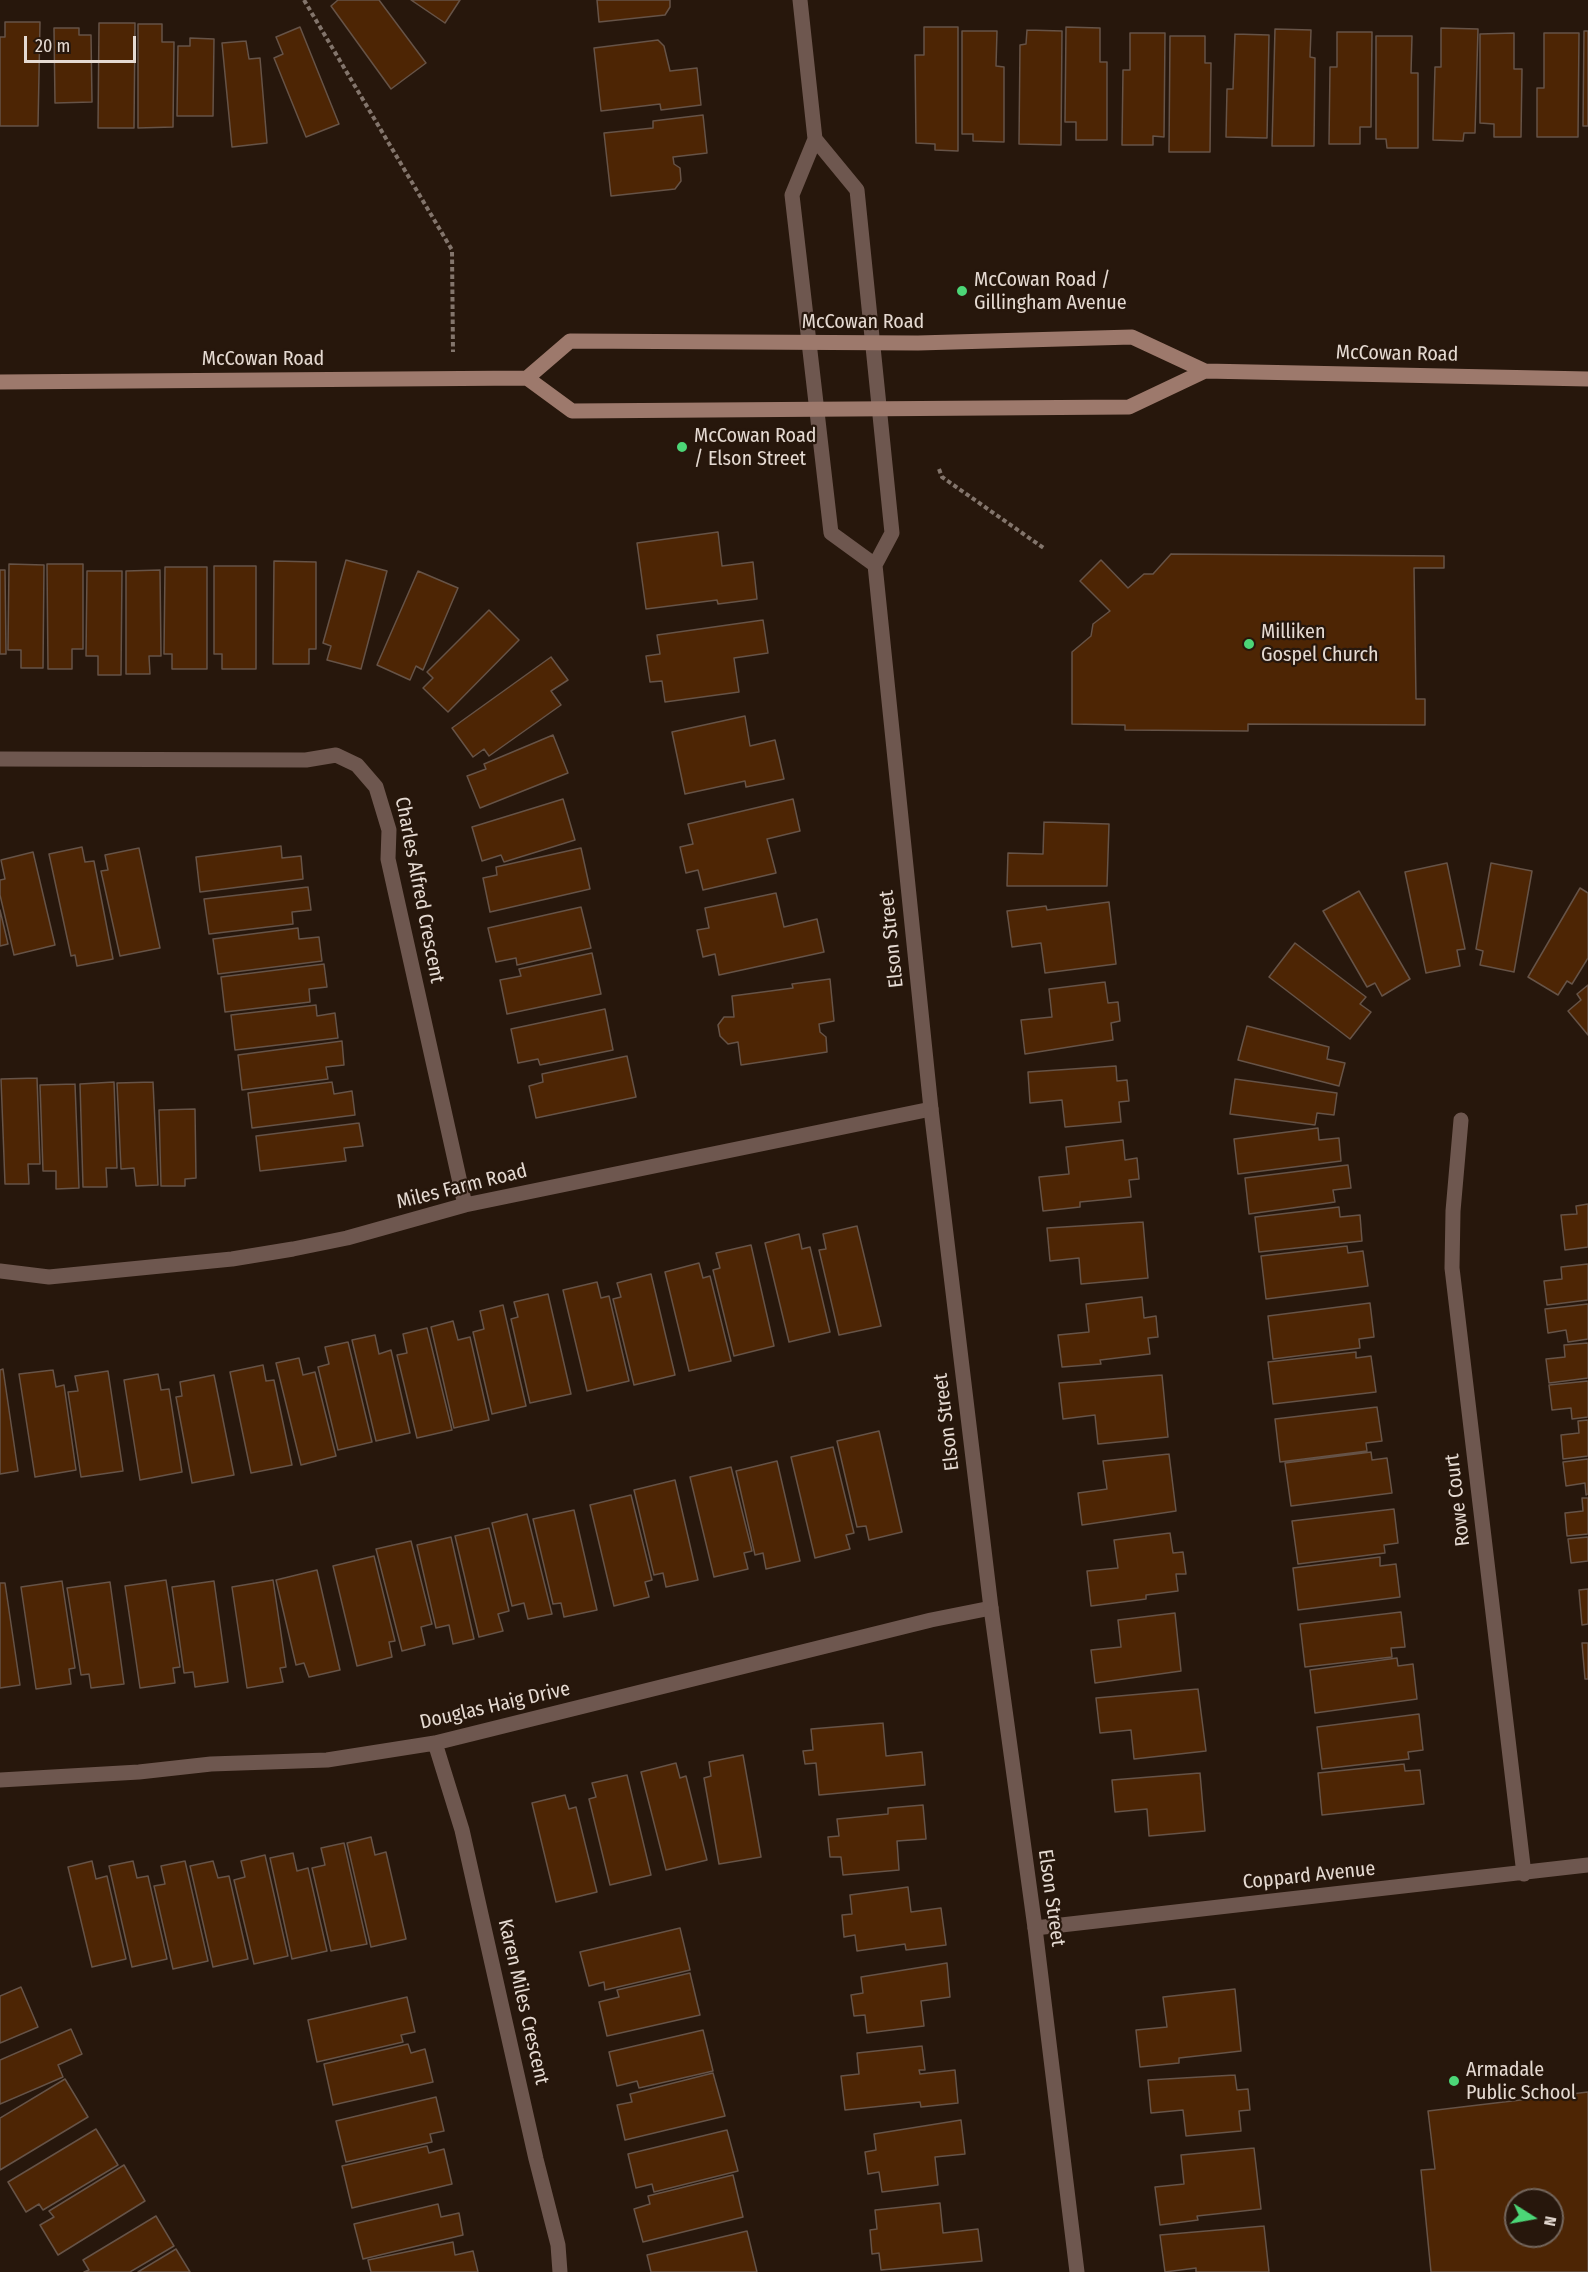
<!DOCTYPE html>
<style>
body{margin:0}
#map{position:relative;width:1588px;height:2272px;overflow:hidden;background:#27170c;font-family:"Fira Sans Condensed",sans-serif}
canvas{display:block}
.north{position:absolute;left:1504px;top:2188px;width:60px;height:60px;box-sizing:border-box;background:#27170c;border:2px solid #73655b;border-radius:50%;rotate:101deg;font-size:16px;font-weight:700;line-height:24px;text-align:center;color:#e5dad2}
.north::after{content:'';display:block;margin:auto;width:21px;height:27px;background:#4cd677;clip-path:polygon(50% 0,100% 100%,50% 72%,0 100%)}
.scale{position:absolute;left:24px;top:36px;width:112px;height:27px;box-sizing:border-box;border:3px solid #e5dad2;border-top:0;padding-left:8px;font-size:18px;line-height:21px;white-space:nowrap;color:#e5dad2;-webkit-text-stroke:4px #27170c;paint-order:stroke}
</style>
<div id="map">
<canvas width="1588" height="2272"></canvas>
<div class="north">N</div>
<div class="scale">20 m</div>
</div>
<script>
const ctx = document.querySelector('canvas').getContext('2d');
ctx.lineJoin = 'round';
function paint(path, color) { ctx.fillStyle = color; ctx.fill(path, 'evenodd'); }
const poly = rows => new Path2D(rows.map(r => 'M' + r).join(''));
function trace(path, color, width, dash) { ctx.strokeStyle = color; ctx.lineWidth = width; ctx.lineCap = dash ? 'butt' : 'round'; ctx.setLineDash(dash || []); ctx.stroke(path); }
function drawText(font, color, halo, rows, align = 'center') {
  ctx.font = font + ' "Fira Sans Condensed",sans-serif'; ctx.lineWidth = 4.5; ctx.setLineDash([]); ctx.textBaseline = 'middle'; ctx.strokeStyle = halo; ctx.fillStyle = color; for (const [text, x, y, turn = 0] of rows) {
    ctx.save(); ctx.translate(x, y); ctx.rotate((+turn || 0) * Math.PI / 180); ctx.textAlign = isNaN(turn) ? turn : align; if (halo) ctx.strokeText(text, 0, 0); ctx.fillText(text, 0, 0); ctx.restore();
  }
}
const building = poly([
 [338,0,379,0,426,63,391,89,331,6,338,0],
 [411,0,460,0,445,23,411,0],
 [597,0,670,0,670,7,665,15,599,22,597,0],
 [5,22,40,22,38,126,0,126,0,37,5,37,5,22],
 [99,23,135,23,134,128,98,128,99,23],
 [138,24,162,24,162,42,174,42,173,127,138,128,138,24],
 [300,27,339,124,306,137,274,58,283,54,276,37,300,27],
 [924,27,958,27,958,151,935,150,935,144,916,143,915,55,924,55,924,27],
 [1066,27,1100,28,1100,62,1107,62,1107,140,1076,140,1076,122,1065,122,1066,27],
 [54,28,79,28,79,35,91,35,92,102,55,103,54,28],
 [1441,28,1478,29,1475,133,1464,133,1463,141,1433,140,1435,67,1441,67,1441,28],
 [1275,29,1311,30,1310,57,1315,58,1314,146,1272,146,1275,29],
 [1027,30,1062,31,1061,145,1019,144,1020,45,1026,44,1027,30],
 [962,31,997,31,996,66,1004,67,1004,142,973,141,973,134,962,134,962,31],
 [1584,31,1588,31,1588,126,1583,126,1584,31],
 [1337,32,1372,32,1371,127,1360,127,1360,144,1329,144,1330,67,1337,67,1337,32],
 [1130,33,1165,33,1164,137,1153,136,1153,145,1122,145,1123,70,1130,70,1130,33],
 [1514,33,1514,69,1522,69,1521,137,1494,137,1494,124,1480,123,1480,34,1514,33],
 [1544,33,1579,33,1578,137,1537,137,1537,88,1544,88,1544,33],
 [1235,34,1269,35,1267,138,1226,137,1227,89,1233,89,1235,34],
 [1170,36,1205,36,1205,63,1211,63,1210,152,1169,152,1170,36],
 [1376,36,1412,36,1411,73,1418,73,1418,148,1387,148,1386,139,1376,139,1376,36],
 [190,38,214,39,213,116,177,116,178,46,190,46,190,38],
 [658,40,664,46,670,71,697,68,701,105,661,110,660,104,601,111,594,48,658,40],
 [246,41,249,59,260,58,267,143,232,147,222,43,246,41],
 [703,115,707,153,673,157,674,164,680,168,681,181,675,189,611,196,604,133,653,128,653,121,703,115],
 [718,532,722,566,753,562,757,599,718,604,717,600,646,609,637,543,718,532],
 [1171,554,1444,556,1444,568,1414,568,1416,699,1425,699,1425,725,1248,724,1248,731,1125,730,1125,725,1072,724,1072,652,1091,636,1093,624,1110,611,1080,581,1101,560,1128,588,1144,574,1153,574,1171,554],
 [346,560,387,571,361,669,327,660,331,646,323,643,346,560],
 [274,561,316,562,316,649,309,649,309,664,273,664,274,561],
 [9,564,44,565,43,668,21,668,21,650,8,650,9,564],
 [47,564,83,564,83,649,72,649,72,669,48,669,47,564],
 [214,566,256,566,256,669,222,669,222,654,214,654,214,566],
 [165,567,207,567,207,669,172,669,172,654,164,654,165,567],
 [0,570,5,570,6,654,0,654,0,570],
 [160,570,161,656,149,656,150,674,126,674,126,571,160,570],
 [87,571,122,571,121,675,98,675,98,656,86,656,87,571],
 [418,571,458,588,423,670,416,666,410,680,377,665,418,571],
 [489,610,519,640,448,712,423,688,433,678,427,672,489,610],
 [763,620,768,653,734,658,739,692,665,702,662,681,650,682,646,656,660,654,657,635,763,620],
 [551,657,568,680,551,691,561,705,489,756,484,749,473,757,452,728,551,657],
 [745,716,750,746,775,740,784,779,746,787,745,781,685,794,672,732,745,716],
 [553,735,568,773,480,808,467,776,486,769,484,764,553,735],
 [563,799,575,840,504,862,501,855,482,861,472,827,563,799],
 [793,799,800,831,767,839,776,873,703,890,698,870,686,873,680,847,693,844,688,824,793,799],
 [1044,822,1109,824,1107,886,1007,886,1008,853,1043,854,1044,822],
 [281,846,282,858,301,856,303,879,200,892,196,857,281,846],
 [82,847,85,862,94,861,113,959,77,966,75,955,71,956,49,854,82,847],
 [139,848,160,948,120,956,101,871,108,870,105,855,139,848],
 [581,848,590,889,490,912,483,878,497,875,496,867,581,848],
 [33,852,55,945,14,955,0,895,0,880,5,879,1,860,33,852],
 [1447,863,1465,949,1457,950,1460,966,1426,973,1405,872,1447,863],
 [1491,863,1532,871,1514,972,1480,965,1483,951,1476,949,1491,863],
 [308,887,311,910,292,912,293,924,209,934,204,899,308,887],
 [1580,888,1588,893,1588,958,1572,984,1567,981,1558,995,1528,977,1580,888],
 [1359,891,1410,979,1382,996,1375,983,1367,987,1323,911,1359,891],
 [776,893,784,927,817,919,824,952,719,975,715,954,703,957,697,930,709,928,705,908,776,893],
 [1109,902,1116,964,1045,973,1041,943,1012,947,1007,911,1046,906,1047,910,1109,902],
 [581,907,591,948,517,965,516,958,496,962,488,928,581,907],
 [0,910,8,944,0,946,0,910],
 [298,928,299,939,319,937,322,961,218,974,213,939,298,928],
 [1295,943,1366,997,1360,1004,1371,1012,1350,1039,1269,977,1295,943],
 [592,953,601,994,507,1014,500,980,521,976,519,969,592,953],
 [324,964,327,987,309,989,310,1002,225,1012,221,977,324,964],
 [830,979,834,1021,819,1024,820,1032,826,1037,827,1052,741,1065,738,1042,728,1044,720,1036,718,1025,724,1017,734,1017,732,996,793,988,792,984,830,979],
 [1105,982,1108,1003,1118,1002,1120,1021,1111,1023,1113,1040,1025,1054,1021,1020,1052,1017,1049,989,1105,982],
 [1588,985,1588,1035,1568,1011,1581,1000,1577,994,1588,985],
 [316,1005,317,1016,335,1013,338,1038,235,1050,231,1015,316,1005],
 [605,1009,613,1050,540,1065,538,1059,518,1063,511,1029,605,1009],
 [1247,1026,1329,1047,1327,1059,1345,1063,1339,1086,1238,1060,1247,1026],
 [342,1041,344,1065,326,1067,328,1079,242,1090,238,1055,342,1041],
 [627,1056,636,1097,536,1118,529,1086,543,1082,542,1074,627,1056],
 [1116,1066,1117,1081,1127,1080,1129,1101,1119,1102,1121,1122,1065,1127,1062,1100,1030,1103,1028,1072,1116,1066],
 [37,1078,40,1164,28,1164,29,1184,5,1184,1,1079,37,1078],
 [1235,1079,1337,1093,1334,1115,1317,1113,1315,1125,1230,1114,1235,1079],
 [114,1082,117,1168,106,1168,107,1187,83,1187,80,1084,114,1082],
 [153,1082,158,1185,136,1186,134,1168,121,1169,117,1083,153,1082],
 [332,1082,334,1094,352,1091,355,1115,252,1128,248,1093,332,1082],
 [75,1084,79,1188,56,1189,56,1171,43,1171,40,1085,75,1084],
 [195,1109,196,1178,185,1179,185,1186,161,1186,159,1110,195,1109],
 [359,1123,363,1146,344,1148,346,1161,260,1171,256,1136,359,1123],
 [1318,1128,1319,1140,1339,1138,1341,1161,1238,1174,1234,1139,1318,1128],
 [1123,1140,1125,1160,1137,1158,1139,1179,1129,1180,1131,1197,1080,1202,1080,1207,1043,1211,1039,1177,1069,1174,1066,1147,1123,1140],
 [1348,1165,1351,1188,1333,1190,1335,1202,1249,1214,1245,1178,1348,1165],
 [1588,1204,1588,1247,1565,1250,1561,1215,1577,1214,1576,1206,1588,1204],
 [1339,1207,1340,1217,1360,1215,1362,1241,1259,1252,1255,1217,1339,1207],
 [1143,1222,1148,1278,1081,1284,1079,1258,1050,1261,1047,1228,1143,1222],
 [857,1226,881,1326,839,1335,819,1250,826,1249,823,1234,857,1226],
 [799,1234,802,1249,810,1247,830,1332,789,1342,765,1243,799,1234],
 [751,1245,774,1346,734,1356,713,1270,720,1268,716,1253,751,1245],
 [1347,1246,1348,1253,1363,1251,1368,1286,1266,1299,1261,1256,1347,1246],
 [699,1263,703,1278,710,1276,731,1361,689,1371,665,1272,699,1263],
 [1588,1264,1588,1300,1547,1305,1544,1281,1562,1279,1561,1267,1588,1264],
 [651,1274,675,1375,634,1385,613,1299,621,1297,617,1283,651,1274],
 [597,1282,601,1298,609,1296,629,1381,587,1391,563,1290,597,1282],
 [548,1294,571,1394,530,1403,511,1319,518,1317,514,1302,548,1294],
 [1142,1297,1144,1318,1156,1316,1158,1337,1148,1338,1150,1354,1100,1360,1101,1364,1062,1367,1058,1335,1089,1332,1086,1304,1142,1297],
 [1370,1303,1374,1337,1359,1339,1360,1348,1273,1359,1268,1316,1370,1303],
 [1588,1304,1588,1339,1568,1342,1566,1330,1548,1333,1545,1309,1588,1304],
 [503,1305,526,1406,492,1414,473,1332,484,1329,480,1311,503,1305],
 [453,1321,458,1340,470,1337,489,1420,454,1428,431,1327,453,1321],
 [427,1328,452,1430,417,1438,397,1355,407,1353,403,1334,427,1328],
 [375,1335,379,1354,391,1350,410,1433,376,1441,352,1340,375,1335],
 [348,1342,372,1442,338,1450,318,1367,329,1364,325,1347,348,1342],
 [1588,1343,1588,1378,1549,1383,1546,1359,1565,1357,1564,1345,1588,1343],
 [1356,1352,1356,1358,1371,1356,1376,1392,1273,1404,1268,1362,1356,1352],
 [299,1358,303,1375,315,1372,336,1456,301,1465,276,1363,299,1358],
 [263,1365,266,1381,274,1380,292,1465,251,1473,230,1372,263,1365],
 [3,1369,18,1471,0,1474,0,1370,3,1369],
 [53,1370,56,1387,64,1385,76,1470,35,1477,19,1374,53,1370],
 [108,1371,123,1471,81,1477,68,1392,78,1391,75,1376,108,1371],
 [158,1374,161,1390,169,1389,182,1472,140,1480,124,1380,158,1374],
 [214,1375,234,1475,192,1483,176,1397,182,1396,180,1382,214,1375],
 [1162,1375,1168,1437,1098,1444,1095,1415,1063,1419,1059,1383,1162,1375],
 [1588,1381,1588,1417,1572,1419,1571,1408,1552,1410,1549,1385,1588,1381],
 [1377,1407,1382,1441,1366,1443,1367,1451,1280,1462,1275,1419,1377,1407],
 [1588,1420,1588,1456,1563,1459,1561,1435,1579,1433,1578,1421,1588,1420],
 [879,1431,902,1532,869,1540,866,1526,857,1527,837,1441,879,1431],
 [833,1447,854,1533,846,1535,850,1549,815,1558,791,1457,833,1447],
 [1371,1452,1372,1460,1387,1458,1392,1493,1291,1506,1285,1463,1371,1452],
 [1169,1454,1176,1511,1082,1525,1078,1493,1107,1489,1103,1461,1169,1454],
 [1588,1459,1588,1494,1586,1495,1585,1483,1566,1486,1563,1462,1588,1459],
 [777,1461,800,1561,766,1569,763,1553,755,1555,736,1471,777,1461],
 [731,1467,752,1551,744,1553,748,1569,714,1577,690,1477,731,1467],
 [675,1480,698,1580,666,1587,663,1573,654,1575,634,1490,675,1480],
 [631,1495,652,1580,645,1582,649,1597,614,1606,590,1505,631,1495],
 [1582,1498,1588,1498,1588,1534,1567,1536,1565,1513,1583,1511,1582,1498],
 [1394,1509,1398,1543,1384,1545,1385,1553,1298,1564,1292,1521,1394,1509],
 [574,1510,597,1610,564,1617,561,1603,553,1604,533,1519,574,1510],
 [527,1514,552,1614,528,1619,524,1603,512,1606,492,1523,527,1514],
 [489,1528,509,1611,498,1614,503,1631,479,1637,455,1536,489,1528],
 [1170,1533,1173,1553,1183,1552,1186,1574,1176,1574,1178,1591,1146,1595,1146,1599,1091,1606,1087,1571,1118,1568,1114,1540,1170,1533],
 [451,1537,474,1639,453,1644,449,1625,436,1628,417,1545,451,1537],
 [1588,1537,1588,1561,1571,1563,1568,1539,1588,1537],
 [411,1541,432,1624,421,1627,425,1645,402,1651,376,1549,411,1541],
 [374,1556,395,1641,389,1642,392,1657,357,1666,333,1566,374,1556],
 [1380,1557,1380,1566,1396,1564,1400,1597,1298,1610,1293,1568,1380,1557],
 [317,1570,340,1670,309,1677,304,1663,296,1665,276,1580,317,1570],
 [166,1580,180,1667,173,1668,175,1683,140,1688,125,1586,166,1580],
 [273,1580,286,1667,280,1668,283,1682,247,1688,232,1587,273,1580],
 [62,1581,75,1668,69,1669,71,1684,36,1689,21,1587,62,1581],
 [214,1581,228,1682,195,1687,193,1672,184,1673,172,1587,214,1581],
 [110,1582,124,1684,91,1688,89,1674,81,1675,67,1588,110,1582],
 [0,1583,5,1583,20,1685,0,1688,0,1583],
 [1588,1589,1588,1624,1582,1625,1579,1590,1588,1589],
 [1401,1612,1405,1647,1391,1648,1392,1657,1305,1667,1300,1624,1401,1612],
 [1175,1613,1181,1671,1095,1683,1091,1650,1121,1647,1118,1620,1175,1613],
 [1582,1643,1588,1643,1588,1679,1585,1679,1582,1643],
 [1397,1658,1398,1666,1413,1664,1417,1699,1315,1713,1310,1670,1397,1658],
 [1198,1689,1206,1751,1134,1759,1131,1730,1100,1733,1096,1698,1198,1689],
 [1419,1714,1423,1750,1408,1752,1409,1759,1322,1769,1317,1727,1419,1714],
 [883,1723,886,1756,922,1752,925,1785,819,1795,816,1763,805,1764,803,1751,813,1750,811,1729,883,1723],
 [743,1755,761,1857,719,1864,704,1778,711,1776,709,1762,743,1755],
 [676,1763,680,1778,686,1776,707,1860,666,1870,641,1772,676,1763],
 [1404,1764,1405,1771,1420,1770,1424,1804,1322,1815,1318,1773,1404,1764],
 [1200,1773,1205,1831,1149,1836,1147,1809,1115,1812,1112,1780,1200,1773],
 [627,1775,651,1875,610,1885,589,1799,596,1797,592,1783,627,1775],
 [565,1795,569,1809,576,1807,597,1892,556,1902,532,1803,565,1795],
 [923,1805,926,1839,897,1841,899,1870,843,1875,841,1857,830,1857,828,1837,839,1836,837,1819,888,1814,888,1808,923,1805],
 [371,1837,375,1855,386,1852,406,1939,371,1947,347,1843,371,1837],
 [344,1843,367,1944,331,1951,312,1868,325,1865,321,1848,344,1843],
 [293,1853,297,1871,308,1868,327,1951,292,1959,270,1858,293,1853],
 [265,1855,288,1956,254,1964,234,1880,245,1877,241,1861,265,1855],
 [92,1861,96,1879,107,1876,126,1959,92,1967,68,1867,92,1861],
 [133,1861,137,1878,148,1876,167,1959,132,1967,109,1866,133,1861],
 [185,1861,208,1961,173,1969,154,1886,165,1884,161,1866,185,1861],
 [213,1861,218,1878,229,1876,248,1959,213,1967,190,1866,213,1861],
 [908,1887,911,1912,941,1908,946,1945,906,1950,905,1944,857,1951,855,1935,844,1937,842,1915,852,1914,850,1895,908,1887],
 [680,1928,690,1970,605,1990,604,1982,589,1986,580,1952,680,1928],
 [947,1963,950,1997,921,2001,924,2026,867,2033,865,2015,854,2016,851,1995,863,1993,861,1977,947,1963],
 [690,1973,700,2015,607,2036,599,2002,619,1997,617,1990,690,1973],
 [21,1987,38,2027,0,2043,0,1996,21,1987],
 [1235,1989,1241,2051,1179,2058,1179,2063,1140,2067,1136,2030,1167,2027,1163,1997,1235,1989],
 [407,1997,415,2032,401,2035,403,2042,317,2062,308,2020,407,1997],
 [71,2029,82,2054,58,2065,63,2077,0,2104,0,2060,71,2029],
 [703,2030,713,2071,639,2088,637,2081,617,2086,609,2052,703,2030],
 [408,2044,411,2053,425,2049,433,2082,333,2105,324,2064,408,2044],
 [922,2046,925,2070,919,2070,920,2074,955,2070,958,2103,921,2107,920,2102,845,2110,841,2076,859,2074,857,2053,922,2046],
 [713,2073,725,2116,625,2140,617,2105,632,2102,630,2094,713,2073],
 [1235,2075,1237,2090,1248,2089,1250,2110,1239,2111,1241,2131,1186,2136,1183,2110,1151,2113,1148,2080,1235,2075],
 [65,2079,88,2117,0,2170,0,2118,65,2079],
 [1588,2092,1588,2272,1431,2272,1421,2170,1435,2169,1428,2111,1588,2092],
 [1516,2200,1552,2200,1552,2236,1516,2236,1516,2200],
 [436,2097,444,2131,430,2134,432,2142,346,2162,336,2121,436,2097],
 [961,2120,965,2154,935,2157,938,2185,882,2192,879,2172,868,2174,865,2152,876,2150,874,2134,961,2120],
 [96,2129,118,2165,43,2210,39,2204,26,2212,8,2182,96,2129],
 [727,2130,738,2171,654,2192,652,2184,636,2188,628,2154,727,2130],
 [427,2146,429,2153,444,2149,452,2184,352,2208,342,2166,427,2146],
 [1254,2148,1261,2209,1197,2216,1198,2220,1160,2225,1155,2187,1184,2184,1181,2155,1254,2148],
 [124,2165,145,2201,58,2255,40,2225,54,2217,49,2211,124,2165],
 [733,2175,743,2217,643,2242,634,2209,650,2204,648,2196,733,2175],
 [940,2203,943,2233,978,2229,982,2261,881,2270,879,2253,872,2254,870,2230,877,2229,875,2210,940,2203],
 [438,2204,441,2217,459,2213,463,2235,363,2259,354,2224,438,2204],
 [156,2216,174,2246,130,2272,84,2272,89,2270,83,2260,156,2216],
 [1264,2226,1269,2272,1196,2272,1196,2268,1165,2272,1160,2235,1264,2226],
 [747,2231,757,2272,651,2272,647,2255,747,2231],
 [453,2242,455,2255,473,2251,478,2272,371,2272,368,2260,453,2242],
 [176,2249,190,2272,138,2272,176,2249]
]);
paint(building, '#4d2504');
trace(building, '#665347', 1.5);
trace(poly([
 [304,0,452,250,453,352],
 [939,469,942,477,1045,549]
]), '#83756c', 4, [4.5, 3]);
trace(poly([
 [0,759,306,760,336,755,357,765,376,787,389,830,388,859,465,1205],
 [1461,1120,1453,1211,1452,1268,1524,1874],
 [0,1271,49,1277,232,1259,293,1249,347,1238,465,1205,931,1109],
 [435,1743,462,1830,536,2159,558,2245,560,2272],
 [0,1780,139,1772,211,1764,327,1760,435,1743,931,1620,991,1608],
 [1035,1928,1588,1865]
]), '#6e574f', 15);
trace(poly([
 [800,0,815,139,792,195,831,533,875,565],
 [815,139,857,190,892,533,875,565,931,1109,991,1608,1035,1928,1077,2272]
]), '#6e574f', 15);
trace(poly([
 [527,378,570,341,918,343,1132,337,1205,371,1588,379],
 [0,382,527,378,572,411,1129,407,1205,371]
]), '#9d796c', 15);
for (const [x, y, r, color] of [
 [962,291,6,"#4cd677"],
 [682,447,6,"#4cd677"],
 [1249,644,6,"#4cd677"],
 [1454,2081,6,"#4cd677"]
]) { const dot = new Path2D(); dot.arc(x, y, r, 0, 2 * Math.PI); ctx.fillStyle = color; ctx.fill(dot); trace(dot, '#27170c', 2); }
drawText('20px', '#e5dad2', '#27170c', [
 ["McCowan Road /",974,280],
 ["Gillingham Avenue",974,303],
 ["McCowan Road",694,436],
 ["/ Elson Street",694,459],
 ["Milliken",1261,632],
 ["Gospel Church",1261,655],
 ["Armadale",1466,2070],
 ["Public School",1466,2093]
], 'left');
drawText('20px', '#e5dad2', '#27170c', [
 ["McCowan Road",863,322],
 ["McCowan Road",1397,354,1],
 ["McCowan Road",263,359],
 ["Charles Alfred Crescent",419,890,79],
 ["Elson Street",892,939,-96],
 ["Miles Farm Road",462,1187,-14],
 ["Elson Street",947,1422,-97],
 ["Rowe Court",1458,1500,-97],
 ["Douglas Haig Drive",495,1706,-13],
 ["Coppard Avenue",1309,1876,-6],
 ["Elson Street",1051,1898,82],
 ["Karen Miles Crescent",523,2002,77]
]);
</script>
